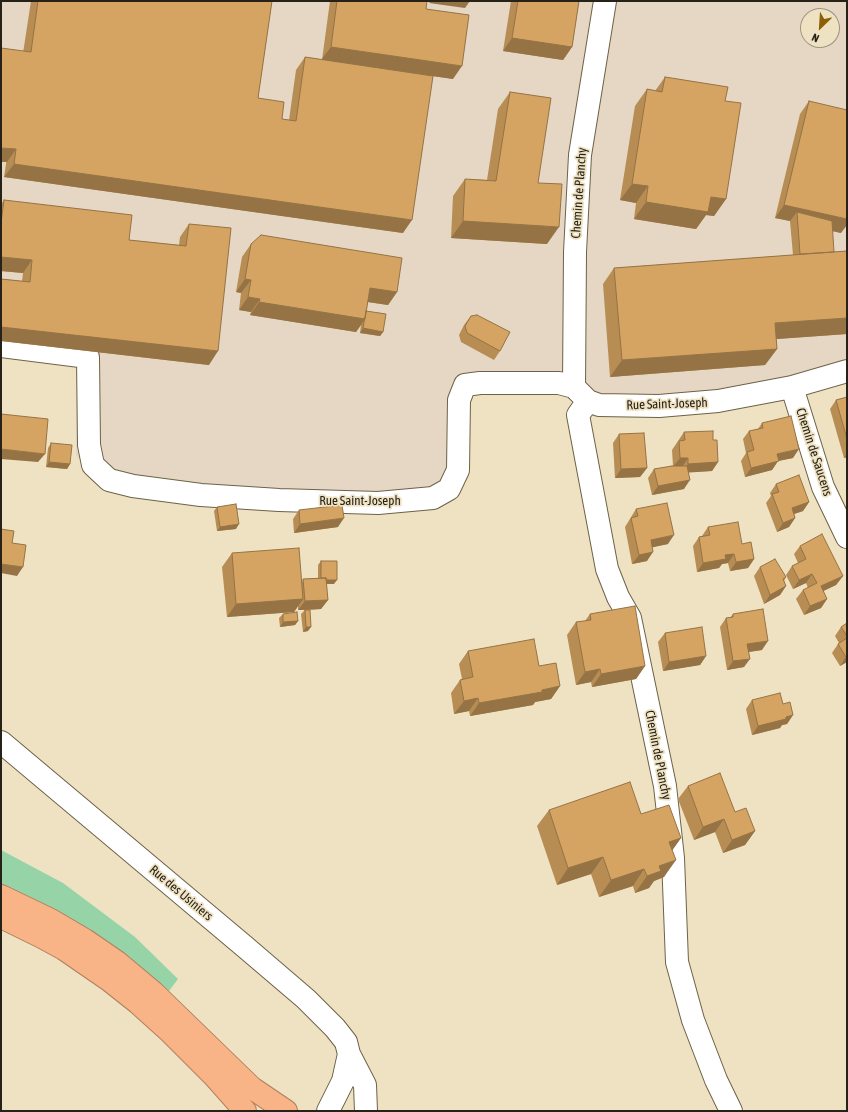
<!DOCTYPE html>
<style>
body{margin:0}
#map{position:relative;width:848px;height:1112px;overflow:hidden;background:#eee2c3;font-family:"Asap Condensed",sans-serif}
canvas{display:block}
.frame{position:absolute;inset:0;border:2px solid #272217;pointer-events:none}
.north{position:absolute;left:800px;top:8px;width:40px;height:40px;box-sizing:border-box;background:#eee2c3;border:1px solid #9e957e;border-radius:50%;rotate:205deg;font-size:11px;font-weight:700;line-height:16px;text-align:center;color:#272217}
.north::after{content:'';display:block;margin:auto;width:14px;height:18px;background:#8d6006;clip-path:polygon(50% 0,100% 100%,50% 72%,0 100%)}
</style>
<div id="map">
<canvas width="848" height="1112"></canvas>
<div class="frame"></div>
<div class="north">N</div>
</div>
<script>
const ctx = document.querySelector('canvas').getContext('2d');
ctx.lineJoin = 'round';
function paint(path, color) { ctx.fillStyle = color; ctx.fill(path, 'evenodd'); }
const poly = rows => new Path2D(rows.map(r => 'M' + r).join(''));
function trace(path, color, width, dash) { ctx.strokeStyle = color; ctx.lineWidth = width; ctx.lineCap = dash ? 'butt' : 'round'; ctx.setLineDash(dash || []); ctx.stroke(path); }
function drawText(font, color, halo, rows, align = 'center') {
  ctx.font = font + ' "Asap Condensed",sans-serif'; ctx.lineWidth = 3.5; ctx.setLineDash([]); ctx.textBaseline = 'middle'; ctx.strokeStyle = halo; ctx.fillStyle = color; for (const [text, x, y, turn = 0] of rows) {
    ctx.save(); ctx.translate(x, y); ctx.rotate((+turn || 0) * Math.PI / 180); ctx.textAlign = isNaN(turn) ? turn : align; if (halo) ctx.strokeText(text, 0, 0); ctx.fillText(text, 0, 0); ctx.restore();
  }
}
paint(poly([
 [1,1,847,1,847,361,803,375,698,394,476,393,467,399,452,491,207,503,85,463,76,456,76,366,1,357],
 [808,16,832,16,832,40,808,40]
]), '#e5d7c4');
paint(poly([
 [1,850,63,883,135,937,178,979,169,991,115,948,73,920,34,899,1,884]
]), '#96d4a7');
const street = poly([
 [1,346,88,357,89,445,93,465,109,480,133,486,201,495,279,500,378,503,433,498,449,489,458,470,459,400,465,385,480,383,559,383,574,387,588,401,599,405,659,406,718,401,792,387,847,371],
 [574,387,575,252,580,155,605,1],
 [792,387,823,487,847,537],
 [588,401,578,415,607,569,618,597,630,618,665,786,673,858,677,962,693,1020,716,1080,731,1111],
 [1,742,244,946,306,999,335,1028,346,1042,349,1054,365,1085,366,1111],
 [328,1111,343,1081,349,1054]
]);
const highway = poly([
 [1,896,51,920,85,940,117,962,154,993,252,1088,286,1111],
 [1,917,42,937,64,949,109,980,138,1003,168,1030,215,1077,245,1111]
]);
trace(street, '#6d6247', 24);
trace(highway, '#af805f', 24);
trace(street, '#fff', 22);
trace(highway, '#f8b386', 22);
paint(poly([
 [28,1,272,1,258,98,282,119,289,120,296,70,305,57,322,60,330,1,427,1,426,9,453,79,433,76,403,233,4,177,31,1],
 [511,1,579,1,572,47,563,60,503,51],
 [665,77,725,101,726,199,714,216,706,215,696,229,634,219,636,203,620,200,635,106,647,89,655,91],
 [510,92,538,183,547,244,451,238,453,196,465,179,487,180,498,109],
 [809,101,841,233,832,231,833,252,847,251,847,334,776,339,777,349,765,365,610,377,603,284,614,268,793,255,790,221,775,218,800,114],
 [4,200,129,240,179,245,180,237,189,224,209,365,1,341,1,279,22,281,23,273,1,271,1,204],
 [251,244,397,292,388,305,368,302,366,311,383,332,380,336,360,333,361,325,356,332,250,315,251,312,239,310,241,293,236,292,242,257],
 [471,316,500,351,494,360,461,342,459,335,464,325],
 [847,397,847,457,844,458,830,409,836,400],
 [762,423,793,458,778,461,772,470,745,477,741,461,746,453,743,439,749,431,758,429],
 [684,432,713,440,718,462,712,471,689,472,684,489,652,495,648,478,654,469,673,466,672,450],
 [619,434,647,468,640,477,615,478,613,443],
 [51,443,70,464,67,469,46,467,48,448],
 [776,484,809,502,803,511,794,514,795,518,789,527,777,532,766,503,771,496,770,493],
 [217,507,236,529,217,531,214,511],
 [636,509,668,544,652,547,647,561,632,564,625,527],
 [299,510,338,527,294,533,293,519],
 [708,527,742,544,754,559,748,568,730,571,728,563,722,564,719,568,697,572,693,546,699,537,702,536],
 [800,546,843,576,836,585,823,591,827,599,821,608,804,615,796,599,803,590,808,588,806,583,793,589,786,575,792,566,798,563,794,554],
 [232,553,302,582,303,579,318,578,318,565,321,561,334,584,326,584,328,600,321,609,308,610,308,631,303,632,301,614,305,610,298,610,298,606,294,612,227,617,222,567],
 [760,567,786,577,784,581,786,586,780,595,764,604,754,576],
 [283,614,298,621,295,625,280,627,279,618],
 [590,614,645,666,636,679,592,687,591,682,576,685,567,635,576,622,585,621],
 [733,614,762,650,749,652,744,667,727,670,720,627,726,618,730,618],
 [847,623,847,662,840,666,832,653,838,644,839,643,835,636,841,627],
 [665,633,706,656,700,665,663,671,658,642],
 [468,651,539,666,560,686,551,699,535,702,533,705,470,716,469,711,454,714,451,693,460,680,462,679,459,664],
 [752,700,783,704,793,715,787,724,782,725,780,728,752,735,746,709],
 [688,786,735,812,755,831,745,845,723,853,715,832,694,840,678,799],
 [549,810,641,814,681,838,672,850,664,877,654,881,649,888,635,893,633,886,599,897,591,874,557,885,537,826]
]), '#b78d54');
paint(poly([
 [431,1,470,1,465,8,429,3],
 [512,38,572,47,563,60,503,51],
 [331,47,462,66,453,79,321,60],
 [1,148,16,149,7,162,1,162],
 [14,164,412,220,403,233,4,177],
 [632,184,648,186,636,203,620,200],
 [711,197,726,199,714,216,706,215,696,229,634,219,646,202],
 [784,205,847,219,847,225,841,233,797,223,797,212,790,221,775,218],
 [463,221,559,227,547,244,451,238],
 [1,257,32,260,23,273,1,271],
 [245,279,251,280,241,293,236,292],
 [370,288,397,292,388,305,361,301],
 [248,297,260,299,251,312,239,310],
 [259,302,365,319,356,332,250,315],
 [847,318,847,334,763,340,775,323],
 [1,327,218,351,209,365,1,341],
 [363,328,383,332,380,336,360,333],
 [777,349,765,365,610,377,622,360],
 [1,449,45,454,38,462,1,459],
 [799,449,793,458,778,461,772,470,745,477,751,468,777,454],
 [847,453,847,457,844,458],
 [680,458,688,458,682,467,673,467],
 [49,462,70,464,67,469,46,467],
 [718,462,712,471,682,473,688,464],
 [647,468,640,477,615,478,621,469],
 [690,480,684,489,652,495,658,486],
 [809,502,803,511,785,517,792,508],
 [344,518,338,527,294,533,300,524],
 [795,518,789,527,777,532,783,523],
 [239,524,236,529,217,531,220,527],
 [674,535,668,544,645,549,651,540],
 [653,552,647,561,632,564,639,555],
 [734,554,728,563,722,564,719,568,697,572,703,563,725,555],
 [754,559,748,568,730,571,736,562],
 [1,564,23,567,17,576,1,573],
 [812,574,806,583,793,589,799,580],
 [843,576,836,585,815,595,821,586],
 [321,580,337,580,334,584,318,584],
 [786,586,780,595,764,604,770,595],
 [303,599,294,612,227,617,236,604],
 [827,599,821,608,804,615,810,606],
 [328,600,321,609,298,610,305,601],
 [298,621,295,625,280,627,283,622],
 [306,627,311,627,308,631,303,632],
 [768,641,762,650,741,653,747,644],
 [706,656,700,665,663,671,669,662],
 [846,657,847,657,847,662,840,666],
 [750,659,744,667,727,670,733,661],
 [645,666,636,679,592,687,601,674],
 [600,669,591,682,576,685,585,672],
 [560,686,551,699,535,702,533,705,470,716,479,703],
 [478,698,469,711,454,714,464,701],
 [793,715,787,724,782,725,780,728,752,735,758,726,786,717],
 [724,819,715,832,694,840,703,827],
 [755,831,745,845,723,853,732,840],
 [681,838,669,855,669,842],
 [603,857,591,874,557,885,568,868],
 [676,860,664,877,654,881,649,888,635,893,647,876,659,866],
 [644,869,633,886,599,897,611,880]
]), '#957345');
const building = poly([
 [38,1,272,1,258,98,284,102,282,119,296,121,305,57,433,76,412,220,14,164,16,149,1,148,1,48,31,52,38,1],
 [337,1,427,1,426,9,469,15,462,66,331,47,337,1],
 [518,1,579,1,572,47,512,38,518,1],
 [665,77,728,87,725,101,741,103,726,199,711,197,708,212,646,202,648,186,632,184,647,89,662,92,665,77],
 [510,92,551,98,538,183,562,184,559,227,463,221,465,179,496,181,510,92],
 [809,101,847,110,847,219,784,205,809,101],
 [4,200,132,215,129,240,186,246,189,224,231,228,218,351,1,327,1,279,30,282,32,260,1,257,1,223,4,200],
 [797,212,832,221,834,252,800,254,797,212],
 [261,235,402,258,397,292,370,288,365,319,259,302,260,299,248,297,251,280,245,279,251,244,261,235],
 [847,251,847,318,775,323,777,349,622,360,614,268,847,251],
 [366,311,386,314,383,332,363,328,366,311],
 [477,315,510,332,500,351,467,333,465,326,471,316,477,315],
 [847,397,847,439,836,400,847,397],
 [1,414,48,419,45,454,1,449,1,414],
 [791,416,799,449,777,454,779,461,751,468,747,452,754,450,749,431,763,428,762,423,791,416],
 [713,431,713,440,717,440,718,462,688,464,688,458,680,458,679,441,685,440,684,432,713,431],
 [644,433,647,468,621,469,619,434,644,433],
 [51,443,72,445,70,464,49,462,51,443],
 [672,466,687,466,690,480,658,486,654,469,672,466],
 [799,475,809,502,792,508,795,518,783,523,772,494,779,492,776,484,799,475],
 [667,503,674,535,651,540,653,552,639,555,631,518,638,516,636,509,667,503],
 [236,504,239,524,220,527,217,507,236,504],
 [342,505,344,518,300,524,299,510,342,505],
 [738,522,742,544,751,542,754,559,736,562,734,554,725,555,726,559,703,563,699,537,710,535,708,527,738,522],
 [1,529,14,531,12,543,26,545,23,567,1,564,1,529],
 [822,534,843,576,821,586,827,599,810,606,803,590,817,583,812,574,799,580,792,566,806,559,800,546,822,534],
 [299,548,303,599,236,604,232,553,299,548],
 [775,559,786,577,783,579,786,586,770,595,760,567,775,559],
 [321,561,337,561,337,580,326,580,326,578,321,578,321,561],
 [326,578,328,600,305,601,303,579,326,578],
 [635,606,645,666,601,674,600,669,585,672,576,622,591,620,590,614,635,606],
 [763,609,768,641,747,644,750,659,733,661,726,618,733,617,733,614,763,609],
 [305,610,310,610,311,627,306,627,305,610],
 [297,612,298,621,283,622,283,614,297,612],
 [847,623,847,636,841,627,847,623],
 [702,627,706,656,669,662,665,633,702,627],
 [847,638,847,657,846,657,838,644,847,638],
 [534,639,539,666,556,663,560,686,542,690,542,692,479,703,478,698,464,701,460,680,473,677,468,651,534,639],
 [780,693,783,704,790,702,793,715,786,717,786,719,758,726,752,700,780,693],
 [720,773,735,812,746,808,755,831,732,840,724,819,703,827,688,786,720,773],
 [630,782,641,814,669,805,681,838,669,842,676,860,659,866,661,871,647,876,644,869,611,880,603,857,568,868,549,810,630,782]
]);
paint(building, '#d5a462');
trace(building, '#957345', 1);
drawText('13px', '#272217', '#eee2c3', [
 ["Chemin de Planchy",579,193,-86],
 ["Rue Saint-Joseph",667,404,-2],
 ["Chemin de Saucens",814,452,72],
 ["Rue Saint-Joseph",360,501],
 ["Chemin de Planchy",658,755,79],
 ["Rue des Usiniers",181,893,40]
]);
</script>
